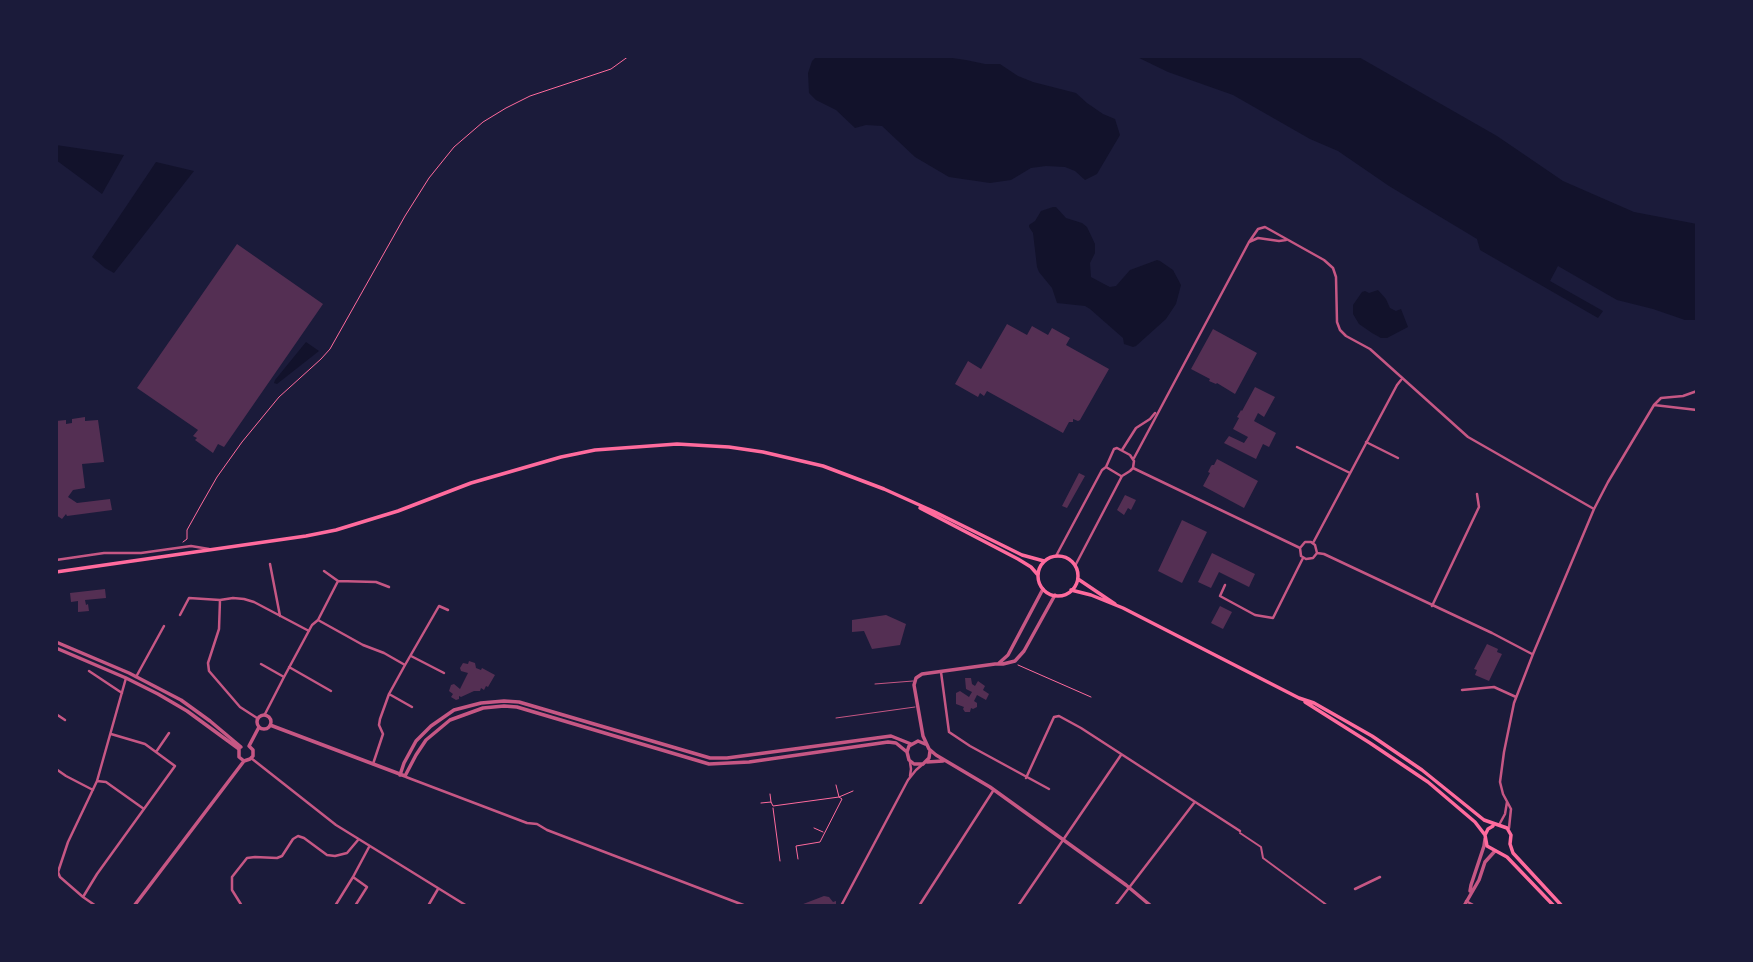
<!DOCTYPE html>
<style>
body{margin:0}
#map{position:relative;width:1753px;height:962px;overflow:hidden;background:#1b1b3a;font-family:Jost,sans-serif}
canvas{display:block}
.frame{position:absolute;inset:0;border:58px solid #1b1b3a;pointer-events:none}
</style>
<div id="map">
<canvas width="1753" height="962"></canvas>
<div class="frame"></div>
</div>
<script>
const ctx = document.querySelector('canvas').getContext('2d');
ctx.lineJoin = 'round';
function paint(path, color) { ctx.fillStyle = color; ctx.fill(path, 'evenodd'); }
const poly = rows => new Path2D(rows.map(r => 'M' + r).join(''));
function trace(path, color, width, dash) { ctx.strokeStyle = color; ctx.lineWidth = width; ctx.lineCap = dash ? 'butt' : 'round'; ctx.setLineDash(dash || []); ctx.stroke(path); }
paint(poly([
 [817,56,939,56,966,60,985,64,1000,64,1018,76,1033,82,1076,93,1087,103,1103,114,1115,119,1120,135,1097,174,1085,180,1075,171,1065,167,1046,166,1031,168,1011,180,990,183,949,177,915,157,882,126,866,125,855,128,836,110,816,100,809,93,808,73,812,61],
 [1135,56,1357,56,1497,136,1563,181,1634,212,1697,224,1697,320,1685,320,1653,309,1617,300,1558,266,1550,281,1603,311,1598,318,1480,250,1477,239,1389,186,1338,151,1310,139,1233,95,1168,72],
 [56,145,124,155,102,194,56,160],
 [156,162,194,171,114,273,105,268,92,257],
 [1053,207,1056,207,1066,218,1082,223,1087,227,1095,244,1095,253,1090,263,1091,277,1104,284,1110,287,1116,286,1130,270,1157,260,1160,261,1173,270,1181,285,1176,304,1166,319,1136,346,1133,347,1124,344,1123,338,1090,309,1085,306,1057,303,1052,288,1039,272,1037,267,1033,233,1029,227,1029,225,1035,221,1041,211],
 [1378,290,1386,299,1390,308,1396,311,1401,309,1408,327,1387,338,1381,338,1372,333,1359,324,1353,314,1353,305,1362,292,1365,291,1369,293],
 [306,342,319,351,277,384,274,383,275,380]
]), '#12122b');
paint(poly([
 [237,244,323,304,224,447,218,444,213,453,195,440,197,438,193,436,198,430,137,388],
 [1007,324,1027,335,1032,326,1048,335,1052,328,1070,338,1066,345,1109,369,1080,420,1078,421,1073,419,1073,422,1069,422,1063,433,987,391,984,396,980,393,978,397,955,384,968,361,981,369],
 [1213,329,1257,353,1235,394,1217,383,1216,384,1209,381,1210,379,1191,369],
 [1255,387,1275,397,1264,417,1258,413,1254,421,1276,433,1269,447,1263,444,1256,459,1224,443,1229,436,1244,443,1248,437,1233,429,1239,418,1237,417,1240,412,1241,410,1242,411],
 [85,417,85,421,98,420,104,462,82,464,85,488,73,490,68,497,77,503,110,499,112,510,67,516,66,514,62,519,56,515,56,421,66,420,66,424,72,423,72,419],
 [1217,459,1258,481,1244,508,1203,486,1210,473,1208,472,1211,466,1212,465,1214,465],
 [1079,473,1085,476,1067,508,1062,506],
 [1125,495,1136,500,1131,510,1128,508,1124,515,1117,510],
 [1182,520,1207,532,1182,583,1158,571],
 [1212,553,1255,574,1249,587,1219,572,1211,588,1198,582],
 [105,589,106,598,85,600,86,605,88,604,89,611,78,612,78,601,71,602,70,593],
 [1220,606,1232,612,1223,629,1211,623],
 [886,615,906,624,900,645,872,649,864,631,852,632,852,620],
 [1487,644,1498,649,1497,652,1502,654,1489,681,1475,675,1477,670,1474,669],
 [469,661,475,663,476,668,481,670,482,668,495,675,488,687,486,686,484,690,481,688,480,691,474,691,461,697,459,696,459,699,456,700,451,697,453,694,449,691,451,685,454,684,460,689,468,673,461,671,460,668,463,663,468,664],
 [965,678,971,678,972,684,975,686,978,681,985,686,983,690,989,694,986,700,977,695,974,701,977,703,977,707,973,709,971,708,970,712,965,712,963,709,964,707,956,704,956,693,960,691,969,697,972,692,966,689],
 [824,896,829,897,833,902,836,901,836,906,798,906]
]), '#542f53');
trace(poly([
 [183,542,187,539,187,530,201,505,217,477,242,442,279,397,321,359,330,349,405,216,429,178,454,147,483,122,506,108,530,96,611,69,629,56],
 [1018,665,1091,697],
 [770,794,771,802],
 [761,803,771,802,773,806,839,797,853,791],
 [773,808,780,861],
 [814,828,823,832],
 [798,859,796,846,820,842,842,799,839,797,836,785]
]), '#ff6b9d', 1);
trace(poly([
 [875,684,913,681],
 [836,718,915,707]
]), '#c65784', 1);
trace(poly([
 [1240,833,1261,847,1263,858,1328,906]
]), '#c65784', 2);
trace(poly([
 [1249,242,1258,238,1279,241,1286,240],
 [1654,405,1697,410],
 [1366,442,1398,458],
 [1297,447,1350,473],
 [1122,450,1136,428,1150,419,1155,413],
 [1134,458,1249,242,1258,229,1265,227,1324,260,1333,268,1336,277,1337,322,1340,330,1346,336,1370,349,1468,437,1594,509],
 [1106,467,1114,449,1117,448,1130,455,1134,461,1133,468,1130,471,1122,476],
 [1106,467,1121,476],
 [1133,468,1300,548],
 [1313,543,1397,385,1401,380],
 [1300,548,1301,556,1306,559,1313,558,1317,553],
 [1300,548,1305,542,1311,542,1315,545,1317,553],
 [1317,553,1324,554,1492,633,1532,654],
 [1056,556,1102,470,1106,467],
 [56,560,104,553,141,553,191,546,209,549],
 [270,564,280,616],
 [1075,566,1122,476],
 [324,571,338,581,376,582,389,587],
 [1225,585,1220,596,1255,615,1273,618,1303,558],
 [1432,606,1479,507,1477,494],
 [180,615,189,598,220,600],
 [318,620,363,645,384,653,405,665,389,694,380,719,379,725,383,734,373,764],
 [411,656,444,673],
 [261,664,284,677],
 [405,665,439,606,448,610],
 [289,667,331,691],
 [89,671,122,693],
 [941,672,949,732,970,746,1049,789],
 [136,677,164,626],
 [1462,690,1494,687,1516,697],
 [389,694,412,707],
 [56,714,65,720],
 [265,714,284,677,312,625,318,620,338,581],
 [257,718,240,707,209,671,208,663,219,629,220,600,233,598,244,599,254,602,309,631],
 [156,752,169,733],
 [251,758,336,825,467,906],
 [56,769,66,776,93,790],
 [910,776,911,769,910,762],
 [406,777,527,823,537,824,547,830,746,906],
 [1026,778,1054,717,1059,716,1081,728,1240,831],
 [97,781,106,782,144,809],
 [1499,825,1505,814,1507,802],
 [1509,828,1511,809,1503,794,1500,782,1504,752,1514,703,1533,654,1594,509,1608,482,1654,405,1661,398,1683,396,1697,391],
 [353,877,367,887,355,906],
 [1355,889,1380,877],
 [83,897,97,874,175,766,145,744,111,734],
 [1466,901,1475,906],
 [96,906,83,897,60,877,58,872,68,842,97,781,126,678],
 [242,906,232,890,232,877,247,858,255,857,277,858,282,856,293,839,298,836,304,838,327,855,335,856,347,853,358,840],
 [335,906,353,877,369,847],
 [428,906,438,889],
 [841,906,908,780,916,770,923,764],
 [919,906,993,791],
 [1018,906,1121,755],
 [1115,906,1194,803]
]), '#c65784', 2.5);
trace(poly([
 [1055,595,1024,651,1015,661,1003,664,995,664,922,674,916,678,914,685,923,736,929,749,936,755,990,787,1126,885,1151,906],
 [56,642,129,673,181,700,210,721,241,747],
 [56,648,126,678,158,694,187,711,239,749],
 [998,664,1008,655,1043,589],
 '257 722a7 7 0 1 1 14 0a7 7 0 1 1-14 0Z',
 [270,725,405,776,416,755,426,740,450,720,483,708,504,706,517,707,709,764,749,762,888,742,896,743,907,752],
 [925,744,918,741,909,746,907,752,909,760,914,764,923,764,929,758,930,751],
 [239,749,239,757,244,761],
 [244,761,250,759,253,756,253,750,249,746,259,727],
 [927,762,943,761],
 [400,775,404,763,416,741,431,726,454,710,481,703,504,701,519,702,710,758,727,758,891,736,911,744],
 [1470,891,1471,885,1484,846,1485,839],
 [134,906,244,761],
 [1464,906,1479,880,1485,862,1495,851]
]), '#c65784', 3.5);
trace(poly([
 [920,508,1018,559,1031,567,1038,575],
 '1038 576a20 20 0 1 1 40 0a20 20 0 1 1-40 0Z',
 [56,572,306,536,336,530,398,511,471,483,561,457,595,450,677,444,729,447,763,452,823,466,884,489,935,512,1022,555,1044,561],
 [1078,579,1115,604],
 [1071,590,1091,595,1123,608,1299,698,1314,703,1372,736,1422,770,1484,820,1507,828,1511,835,1510,844,1513,853,1562,906],
 [1305,702,1370,743,1428,782,1475,822,1485,835],
 [1493,826,1488,829,1485,835,1487,846,1507,857,1554,906]
]), '#ff6b9d', 3.5);
</script>
